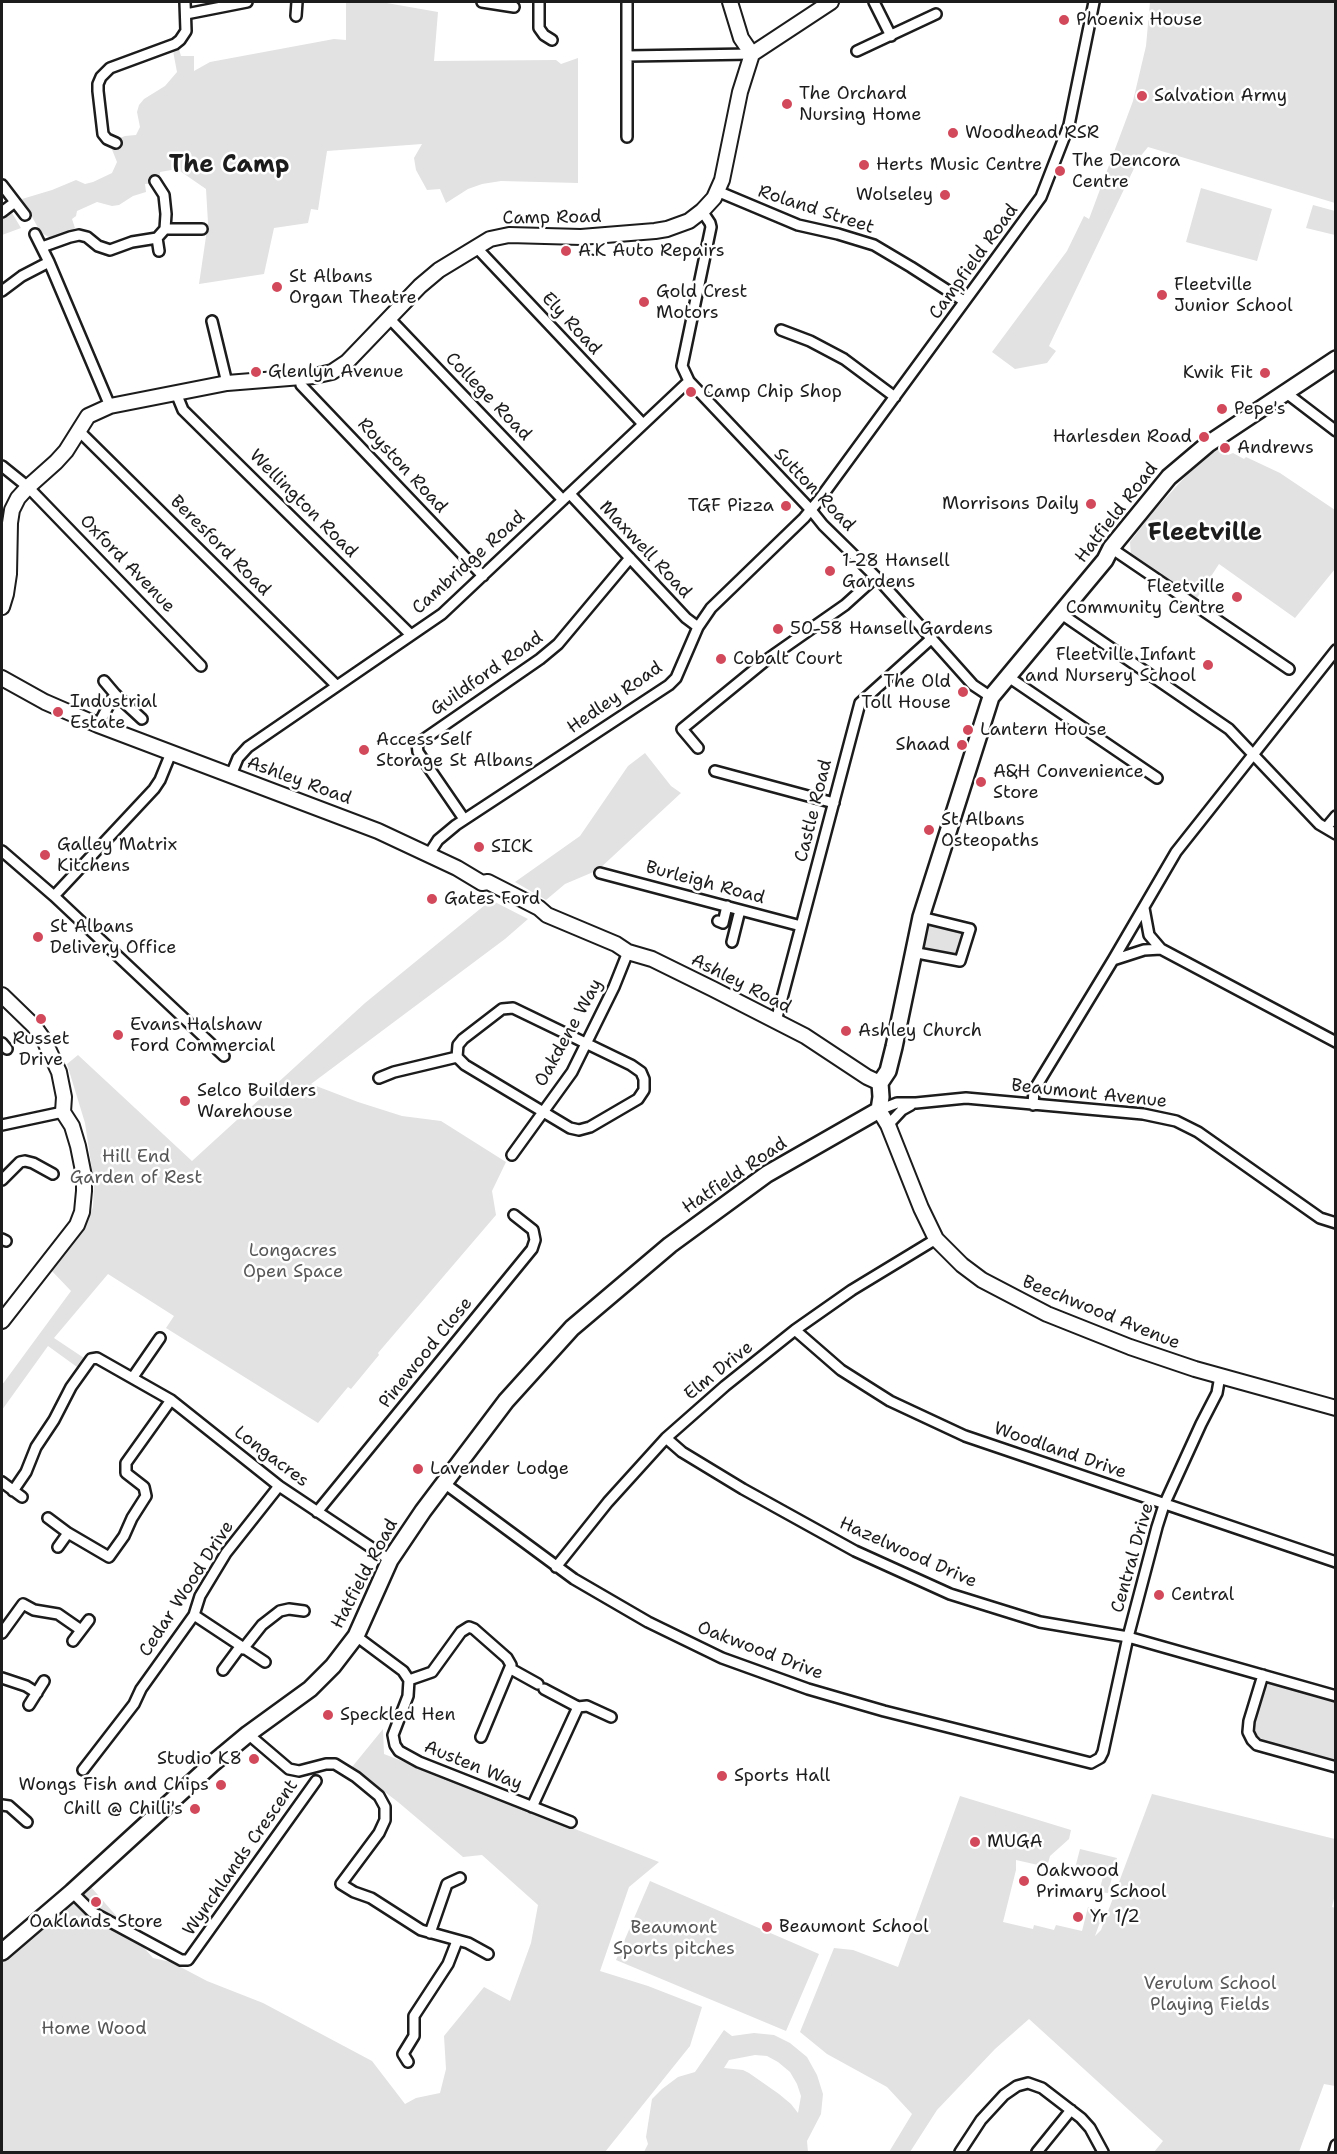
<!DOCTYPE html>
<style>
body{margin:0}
#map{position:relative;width:1337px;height:2154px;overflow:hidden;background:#fff;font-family:"Shantell Sans",sans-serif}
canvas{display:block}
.frame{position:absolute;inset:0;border:3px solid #1c1c1c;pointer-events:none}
</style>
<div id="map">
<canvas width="1337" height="2154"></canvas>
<div class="frame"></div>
</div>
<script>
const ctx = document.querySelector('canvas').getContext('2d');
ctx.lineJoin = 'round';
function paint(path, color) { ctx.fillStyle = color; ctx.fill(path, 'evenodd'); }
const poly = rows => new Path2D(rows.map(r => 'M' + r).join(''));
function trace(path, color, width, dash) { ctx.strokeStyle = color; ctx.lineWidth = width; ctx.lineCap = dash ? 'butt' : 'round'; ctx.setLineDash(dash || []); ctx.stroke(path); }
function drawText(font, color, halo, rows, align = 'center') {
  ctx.font = font + ' "Shantell Sans",sans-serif'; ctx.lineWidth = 5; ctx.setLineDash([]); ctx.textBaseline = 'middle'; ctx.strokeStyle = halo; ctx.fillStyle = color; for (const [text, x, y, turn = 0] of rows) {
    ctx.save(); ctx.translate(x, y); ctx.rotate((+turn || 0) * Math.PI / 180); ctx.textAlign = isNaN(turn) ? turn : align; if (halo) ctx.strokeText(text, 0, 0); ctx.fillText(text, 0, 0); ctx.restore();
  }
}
paint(poly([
 [346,2,381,2,438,12,434,61,556,60,561,64,578,58,578,183,501,181,482,184,468,189,446,203,440,189,427,190,416,170,414,158,422,144,327,151,318,210,311,209,308,223,274,228,264,274,199,284,208,223,206,189,177,169,160,172,159,183,145,184,146,192,133,196,119,205,112,206,97,202,77,211,76,216,72,219,75,228,63,237,49,237,41,233,22,199,52,190,76,180,85,184,93,182,112,173,117,162,109,142,125,136,136,135,140,127,137,112,139,105,144,99,165,86,177,72,173,51,179,49,181,56,194,56,194,71,210,62,334,39,346,40],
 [1150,2,1335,2,1335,203,1148,147,1139,158,1049,346,1056,351,1047,363,1015,369,992,352,1067,251,1084,216,1089,219,1133,101,1146,46],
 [1201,188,1272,209,1257,261,1186,242],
 [1313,205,1335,211,1335,235,1306,228],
 [12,213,21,228,2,235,2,218],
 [1218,446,1228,455,1233,453,1244,459,1246,457,1280,473,1335,510,1335,569,1295,618,1219,564,1195,601,1131,556,1130,542,1153,512,1196,465],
 [645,753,671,786,681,793,598,870,565,884,546,900,515,882,580,836,628,766],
 [491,900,528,919,505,939,311,1084,358,1102,402,1116,441,1121,506,1162,492,1191,496,1215,378,1353,379,1355,351,1389,348,1387,318,1423,166,1328,174,1316,108,1274,54,1338,84,1358,77,1367,48,1346,2,1410,2,1385,71,1291,50,1269,86,1214,91,1212,93,1207,94,1183,85,1123,67,1064,78,1055,192,1161,365,1003],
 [924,918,969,929,961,958,916,949],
 [1275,1682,1335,1700,1335,1764,1256,1739,1253,1733,1253,1724,1262,1691,1269,1684],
 [383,1729,384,1754,659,1862,629,1887,600,1971,648,1986,702,2007,690,2046,605,2152,2,2152,2,1959,91,1887,153,1958,171,1962,207,1981,263,2003,372,2061,405,2104,416,2098,440,2093,446,2069,444,2036,484,1987,510,2001,531,1943,538,1905,482,1855,463,1857,398,1802,352,1767],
 [1152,1794,1335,1839,1336,1890,1332,1907,1336,1908,1335,2086,1324,2084,1299,2152,1154,2152,1163,2141,1029,2019,995,2049,937,2110,910,2152,889,2152,912,2114,887,2087,827,2054,800,2032,834,1948,853,1950,898,1967,960,1796,1071,1830,1069,1839,1050,1856,1047,1867,1016,1860,1016,1870,1003,1922,1033,1929,1034,1925,1054,1930,1056,1925,1082,1931,1088,1907,1104,1911,1095,1936,1101,1930],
 [1080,1849,1117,1858,1108,1893,1099,1892,1103,1877,1080,1871,1078,1878,1073,1876],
 [650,1881,819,1954,786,2031,616,1960],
 [724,2030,732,2036,754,2033,774,2035,790,2043,807,2057,817,2075,823,2094,821,2114,807,2141,808,2152,644,2152,648,2144,646,2137,652,2099,662,2089,678,2077,695,2072],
 [755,2055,767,2056,778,2062,790,2072,797,2084,801,2096,798,2113,791,2104,779,2094,749,2073,743,2070,724,2068,729,2060]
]), '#e2e2e2');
const street = poly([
 [482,2,514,7],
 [539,2,539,28,544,35,552,40],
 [874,2,891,36],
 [186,14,247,2],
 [296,16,297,2],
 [857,51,936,14],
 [627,56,752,54],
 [627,137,627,2],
 [116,143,107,139,103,134,98,91,98,84,101,77,110,68,175,44,180,40,186,31,185,2],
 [155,181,164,195,166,214,165,229],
 [2,185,25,215],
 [717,191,798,225,838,234,874,245,911,267,964,301],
 [702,211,710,223,711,227,682,366,689,381,811,510,823,525,880,581,973,685,991,697],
 [2,212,15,202],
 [35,234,49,262,110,406],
 [157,238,159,251],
 [42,247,70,237,79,235,87,237,98,246,110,250,132,242,157,238,165,229,202,229],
 [476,247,643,424],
 [2,291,22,276,49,262],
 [389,318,563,500],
 [212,321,227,383],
 [781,330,810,341,844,359,895,397],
 [300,377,301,385,483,576],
 [1285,392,1336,431],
 [176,393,183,410,411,635],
 [78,430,337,686],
 [2,466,28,487,201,666],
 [570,494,686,618,698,627],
 [1111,548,1289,669],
 [1060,613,1229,729,1319,824,1336,834],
 [1007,676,1157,778],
 [115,694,142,719],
 [98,725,115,694,104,681],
 [698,748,682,729,765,661,845,605,876,577],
 [715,771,834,803],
 [231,775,238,758,248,747,442,614,689,381],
 [464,819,418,752,417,744,540,659,558,644,630,558],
 [1326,828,1336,816],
 [2,851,54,896,224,1056],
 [429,854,438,840,456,825,669,685,676,678,698,627,711,608,804,518,819,500,1041,197,1069,125,1094,2],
 [600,873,801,926],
 [54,896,154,789,160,780,171,753],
 [1144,908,1149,935,1161,949,1336,1042],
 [718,921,723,923,727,906],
 [732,942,740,910],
 [912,952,960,961,970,929,921,917],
 [1113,960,1144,950,1161,949],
 [513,1008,631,1065,641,1072,644,1079,644,1090,638,1099,590,1127,579,1130,570,1128,465,1065,457,1057,458,1045,463,1039,502,1009,513,1008],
 [776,1021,860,703,932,638],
 [2,1043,7,1049],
 [379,1078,394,1072,457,1057],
 [1033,1105,1034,1090,1113,960,1176,852,1336,650],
 [879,1110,897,1103,916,1103,966,1098,1143,1114,1176,1121,1198,1132,1320,1218,1336,1223],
 [2,1125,63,1112],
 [888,1125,902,1110,911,1105],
 [512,1155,572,1072,614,987,628,952],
 [2,1180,20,1162,25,1161,33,1163,53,1174],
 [2,1239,6,1241],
 [795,1330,841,1370,890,1401,965,1436,1336,1562],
 [133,1377,160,1338],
 [666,1438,682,1452,743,1489,855,1551,950,1594,1040,1622,1128,1637,1336,1696],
 [2,1482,22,1497],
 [444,1483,574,1579,648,1622,722,1658,808,1689,884,1711,1091,1763,1100,1758,1103,1752,1128,1637,1157,1527,1164,1505,1201,1424,1217,1393,1220,1376],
 [13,1491,26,1472,36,1447,54,1420,71,1387,91,1359,97,1358,171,1400,279,1486,390,1560],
 [317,1512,532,1249,535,1240,533,1230,514,1215],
 [48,1518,68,1533],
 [58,1547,68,1533,109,1557,124,1536,132,1518,146,1496,144,1487,126,1473,126,1463,171,1400],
 [556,1567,608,1502,666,1438,725,1386,795,1330,852,1290,936,1239],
 [194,1615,265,1662],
 [2,1633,23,1604,34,1610,58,1614,81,1630],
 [356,1636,403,1671,409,1680,408,1696,393,1735,395,1745,399,1751,419,1762,571,1822],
 [73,1641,89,1620],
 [243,1649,262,1625,280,1611,289,1609,304,1611],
 [511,1669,538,1684],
 [223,1670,240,1647],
 [1263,1675,1249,1721,1248,1732,1252,1740,1257,1745,1336,1767],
 [2,1678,26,1686,37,1693],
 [409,1680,432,1672,461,1632,469,1627,474,1629,507,1658,511,1665,481,1737],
 [544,1689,578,1707],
 [29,1705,44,1681],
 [248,1734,289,1769,299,1771,326,1764,335,1764,356,1777,379,1796,385,1807,385,1820,379,1833,341,1884,354,1892,371,1898,421,1930,468,1943,488,1954],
 [83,1770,134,1704,141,1689,194,1615,200,1596,226,1553,279,1486],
 [2,1805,9,1806,27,1822],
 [532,1807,578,1707,587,1706,611,1717],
 [72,1892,92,1912,181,1960,188,1960,316,1781],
 [430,1933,447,1884,460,1878],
 [408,2062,403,2054,414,2036,414,2016,448,1964,457,1941],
 [960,2152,981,2120,1004,2095,1017,2086,1028,2083,1042,2088,1081,2118,1090,2128,1103,2152],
 [1037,2152,1071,2110],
 [1334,2152,1336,2145]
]);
const secondary = poly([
 [730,2,741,38,752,54],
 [2,607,6,594,9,574,10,523,12,510,18,498,28,487,56,462,66,451,88,416,110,406,227,383,314,376,332,372,347,362,420,286,439,270,490,239,509,235,581,237,655,231,667,229,689,221,702,211,714,198,722,180,740,92,752,54,831,2],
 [2,678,45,702,98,725,378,831,457,868,482,883,488,882,539,908,547,915,616,944,628,952,652,959,713,989,805,1036,867,1077,880,1083],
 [2,995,34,1026,44,1040,59,1072,64,1097,63,1112,72,1126,78,1146,84,1176,84,1191,82,1212,77,1225,2,1321],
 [879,1110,888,1125,921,1208,936,1239,962,1265,982,1280,1047,1314,1130,1347,1195,1369,1336,1408]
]);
const primary = poly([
 [2,1952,72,1892,212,1764,248,1734,310,1689,333,1666,356,1636,390,1560,423,1511,506,1401,572,1328,670,1245,767,1174,879,1110,881,1097,880,1083,888,1071,894,1047,921,917,991,697,1105,560,1111,548,1169,477,1208,444,1336,359]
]);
trace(street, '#1c1c1c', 14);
trace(secondary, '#1c1c1c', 18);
trace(primary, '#1c1c1c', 20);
trace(street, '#fff', 9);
trace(secondary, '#fff', 14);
trace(primary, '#fff', 15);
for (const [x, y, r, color] of [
 [1064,20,6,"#d1495b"],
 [1142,96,6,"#d1495b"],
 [787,104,6,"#d1495b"],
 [953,133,6,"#d1495b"],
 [864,165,6,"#d1495b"],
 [1060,171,6,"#d1495b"],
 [945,195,6,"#d1495b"],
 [566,251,6,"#d1495b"],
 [277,287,6,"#d1495b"],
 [1162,295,6,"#d1495b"],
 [644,302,6,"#d1495b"],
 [256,372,6,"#d1495b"],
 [1265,373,6,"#d1495b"],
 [691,392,6,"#d1495b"],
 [1222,409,6,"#d1495b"],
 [1204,437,6,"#d1495b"],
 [1225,448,6,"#d1495b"],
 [1091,504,6,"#d1495b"],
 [786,506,6,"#d1495b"],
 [830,571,6,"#d1495b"],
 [1237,597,6,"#d1495b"],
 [778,629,6,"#d1495b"],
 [721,659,6,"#d1495b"],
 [1208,665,6,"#d1495b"],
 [963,692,6,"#d1495b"],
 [58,712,6,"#d1495b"],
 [968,730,6,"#d1495b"],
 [962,745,6,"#d1495b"],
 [364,750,6,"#d1495b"],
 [981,782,6,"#d1495b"],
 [929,830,6,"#d1495b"],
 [479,847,6,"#d1495b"],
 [45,855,6,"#d1495b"],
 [432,899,6,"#d1495b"],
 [38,937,6,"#d1495b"],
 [41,1019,6,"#d1495b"],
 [846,1031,6,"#d1495b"],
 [118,1035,6,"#d1495b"],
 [185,1101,6,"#d1495b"],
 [418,1469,6,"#d1495b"],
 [1159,1595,6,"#d1495b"],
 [328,1715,6,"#d1495b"],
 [254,1759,6,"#d1495b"],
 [722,1776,6,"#d1495b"],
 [221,1785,6,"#d1495b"],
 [195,1809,6,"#d1495b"],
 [975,1842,6,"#d1495b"],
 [1024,1881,6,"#d1495b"],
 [96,1902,6,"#d1495b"],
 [1078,1917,6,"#d1495b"],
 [767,1927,6,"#d1495b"]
]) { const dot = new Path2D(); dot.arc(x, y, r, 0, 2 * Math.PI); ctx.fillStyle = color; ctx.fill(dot); trace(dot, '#fff', 2); }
drawText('18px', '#1c1c1c', '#fff', [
 ["Phoenix House",1076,20],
 ["The Orchard",799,94],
 ["Nursing Home",799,115],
 ["Salvation Army",1154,96],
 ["Woodhead RSR",965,133],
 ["The Dencora",1072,161],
 ["Centre",1072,182],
 ["Herts Music Centre",876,165],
 ["Wolseley",933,195,"right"],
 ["A.K Auto Repairs",578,251],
 ["St Albans",289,277],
 ["Organ Theatre",289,298],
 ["Fleetville",1174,285],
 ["Junior School",1174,306],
 ["Gold Crest",656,292],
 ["Motors",656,313],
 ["Glenlyn Avenue",268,372],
 ["Kwik Fit",1253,373,"right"],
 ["Camp Chip Shop",703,392],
 ["Pepe's",1234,409],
 ["Harlesden Road",1192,437,"right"],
 ["Andrews",1237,448],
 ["Morrisons Daily",1079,504,"right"],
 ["TGF Pizza",774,506,"right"],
 ["1-28 Hansell",842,561],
 ["Gardens",842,582],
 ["Fleetville",1225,587,"right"],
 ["Community Centre",1225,608,"right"],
 ["50-58 Hansell Gardens",790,629],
 ["Fleetville Infant",1196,655,"right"],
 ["and Nursery School",1196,676,"right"],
 ["Cobalt Court",733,659],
 ["The Old",951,682,"right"],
 ["Toll House",951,703,"right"],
 ["Industrial",70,702],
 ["Estate",70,723],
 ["Lantern House",980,730],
 ["Access Self",376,740],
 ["Storage St Albans",376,761],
 ["Shaad",950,745,"right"],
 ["A&H Convenience",993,772],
 ["Store",993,793],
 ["St Albans",941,820],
 ["Osteopaths",941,841],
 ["Galley Matrix",57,845],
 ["Kitchens",57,866],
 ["SICK",491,847],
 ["Gates Ford",444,899],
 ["St Albans",50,927],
 ["Delivery Office",50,948],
 ["Evans Halshaw",130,1025],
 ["Ford Commercial",130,1046],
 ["Ashley Church",858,1031],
 ["Russet",41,1039,"center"],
 ["Drive",41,1060,"center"],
 ["Selco Builders",197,1091],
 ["Warehouse",197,1112],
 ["Lavender Lodge",430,1469],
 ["Central",1171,1595],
 ["Speckled Hen",340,1715],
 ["Studio K8",242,1759,"right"],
 ["Sports Hall",734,1776],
 ["Wongs Fish and Chips",209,1785,"right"],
 ["Chill @ Chilli's",183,1809,"right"],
 ["MUGA",987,1842],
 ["Oakwood",1036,1871],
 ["Primary School",1036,1892],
 ["Yr 1/2",1090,1917],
 ["Oaklands Store",96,1922,"center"],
 ["Beaumont School",779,1927]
], 'left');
drawText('18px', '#1c1c1c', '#fff', [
 ["Roland Street",816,210,18],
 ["Camp Road",552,218,-1],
 ["Campfield Road",974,262,-54],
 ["Ely Road",571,324,47],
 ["College Road",488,397,46],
 ["Royston Road",402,466,47],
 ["Sutton Road",814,490,46],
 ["Wellington Road",303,504,45],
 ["Hatfield Road",1117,513,-52],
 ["Beresford Road",220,546,45],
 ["Maxwell Road",645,550,47],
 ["Cambridge Road",469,563,-42],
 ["Oxford Avenue",127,564,46],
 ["Guildford Road",487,674,-35],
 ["Hedley Road",615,698,-35],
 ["Ashley Road",299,781,20],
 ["Castle Road",814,811,-76],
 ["Burleigh Road",705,883,15],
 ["Ashley Road",741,984,27],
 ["Oakdene Way",569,1033,-61],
 ["Beaumont Avenue",1089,1094,6],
 ["Hatfield Road",735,1176,-34],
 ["Beechwood Avenue",1101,1313,22],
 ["Pinewood Close",426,1353,-51],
 ["Elm Drive",719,1371,-39],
 ["Woodland Drive",1060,1451,19],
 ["Longacres",271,1457,37],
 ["Hazelwood Drive",908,1553,24],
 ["Central Drive",1133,1558,-74],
 ["Hatfield Road",365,1574,-62],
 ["Cedar Wood Drive",187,1589,-57],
 ["Oakwood Drive",760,1651,21],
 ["Austen Way",473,1766,22],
 ["Wynchlands Crescent",241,1858,-55]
]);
drawText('18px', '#575757', '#fff', [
 ["Hill End",136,1157],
 ["Garden of Rest",136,1178],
 ["Longacres",293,1251],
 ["Open Space",293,1272],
 ["Beaumont",674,1928],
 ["Sports pitches",674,1949],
 ["Verulum School",1210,1984],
 ["Playing Fields",1210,2005],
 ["Home Wood",94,2029]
]);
drawText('bold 24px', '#1c1c1c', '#fff', [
 ["The Camp",229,166],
 ["Fleetville",1205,534]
]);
</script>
